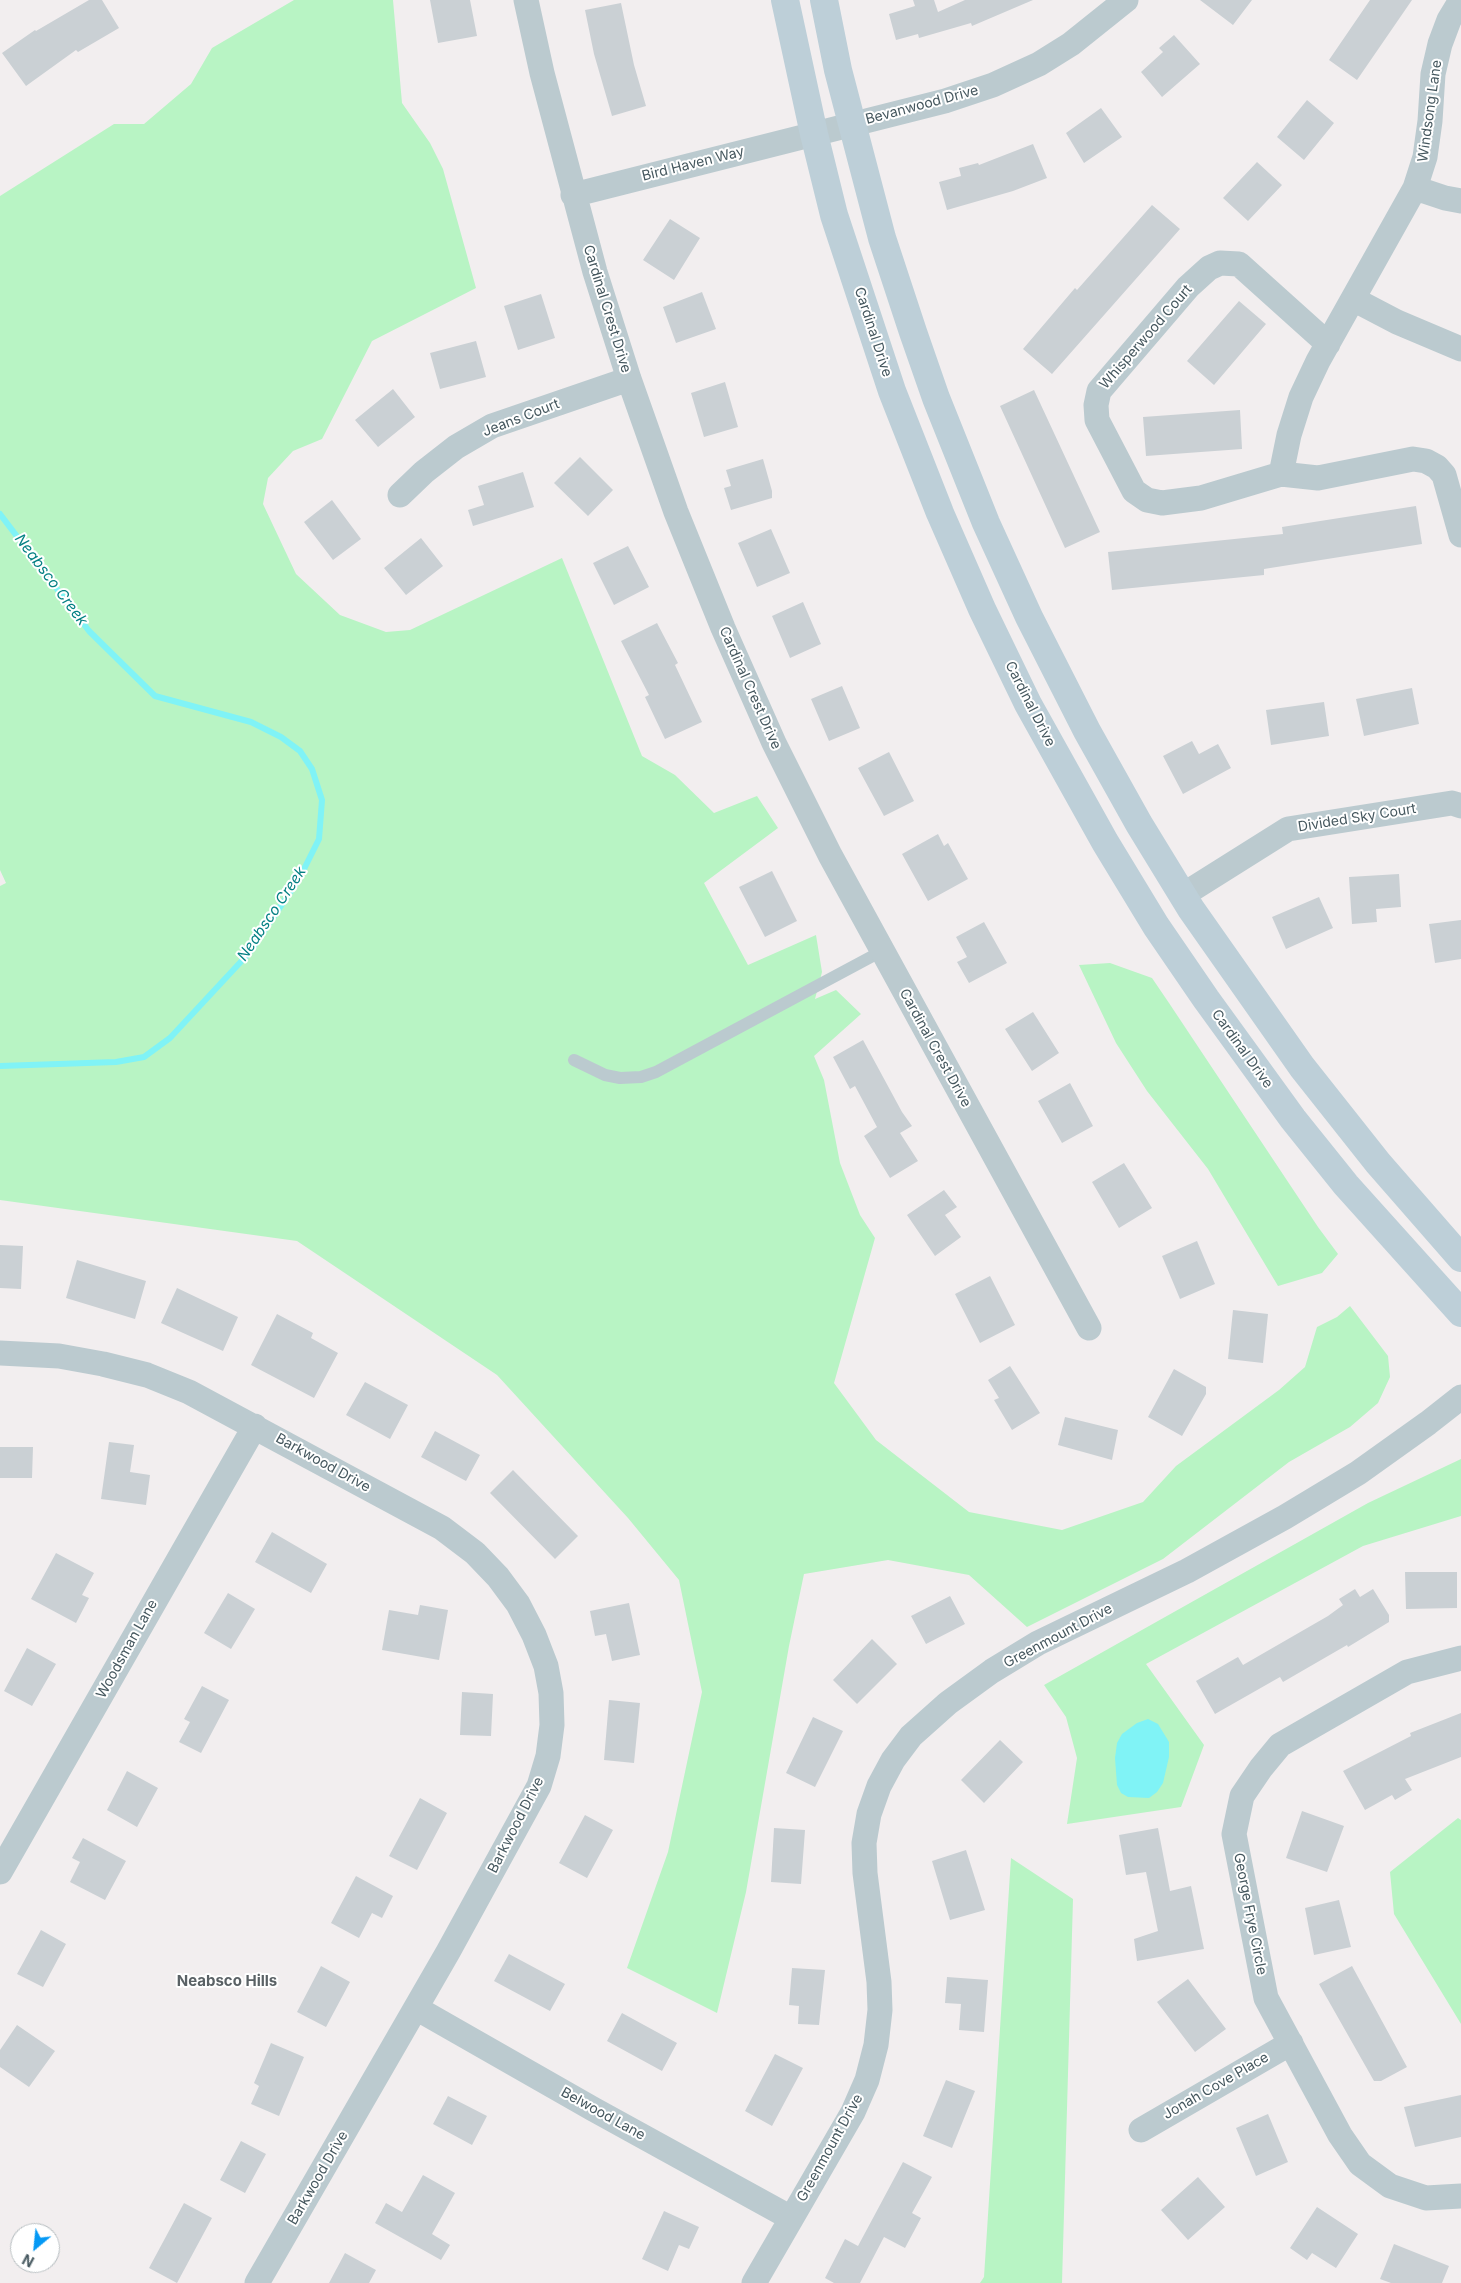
<!DOCTYPE html>
<style>
body{margin:0}
#map{position:relative;width:1461px;height:2283px;overflow:hidden;background:#f2eeef;font-family:Inter,sans-serif}
canvas{display:block}
.north{position:absolute;left:10px;top:2223px;width:50px;height:50px;box-sizing:border-box;background:#fff;border:1px solid #b5bcbf;border-radius:50%;rotate:208deg;font-size:14px;font-weight:700;line-height:20px;text-align:center;color:#45575e}
.north::after{content:'';display:block;margin:auto;width:18px;height:22px;background:#0599f5;clip-path:polygon(50% 0,100% 100%,50% 72%,0 100%)}
</style>
<div id="map">
<canvas width="1461" height="2283"></canvas>
<div class="north">N</div>
</div>
<script>
const ctx = document.querySelector('canvas').getContext('2d');
ctx.lineJoin = 'round';
function paint(path, color) { ctx.fillStyle = color; ctx.fill(path, 'evenodd'); }
const poly = rows => new Path2D(rows.map(r => 'M' + r).join(''));
function trace(path, color, width, dash) { ctx.strokeStyle = color; ctx.lineWidth = width; ctx.lineCap = dash ? 'butt' : 'round'; ctx.setLineDash(dash || []); ctx.stroke(path); }
function drawText(font, color, halo, rows, align = 'center') {
  ctx.font = font + ' Inter,sans-serif'; ctx.lineWidth = 4; ctx.setLineDash([]); ctx.textBaseline = 'middle'; ctx.strokeStyle = halo; ctx.fillStyle = color; for (const [text, x, y, turn = 0] of rows) {
    ctx.save(); ctx.translate(x, y); ctx.rotate((+turn || 0) * Math.PI / 180); ctx.textAlign = isNaN(turn) ? turn : align; if (halo) ctx.strokeText(text, 0, 0); ctx.fillText(text, 0, 0); ctx.restore();
  }
}
paint(poly([
 [294,0,393,0,402,103,430,143,443,169,476,288,372,341,322,439,293,451,268,478,263,504,296,574,340,615,386,632,410,630,562,558,642,756,675,775,714,813,757,796,778,828,704,883,748,965,816,935,822,972,815,999,836,990,861,1014,814,1056,824,1080,840,1163,860,1215,875,1238,834,1383,876,1440,969,1512,1062,1530,1143,1502,1176,1466,1279,1390,1305,1367,1317,1327,1337,1317,1350,1306,1388,1356,1390,1377,1378,1403,1350,1427,1289,1462,1163,1559,1027,1627,969,1575,888,1560,804,1574,789,1646,746,1892,717,2013,627,1968,668,1852,702,1692,679,1580,628,1518,497,1375,297,1241,0,1200,0,886,6,883,0,870,0,196,114,124,144,124,191,84,212,48],
 [1110,963,1152,978,1169,1003,1318,1227,1338,1254,1322,1273,1278,1286,1208,1169,1147,1091,1116,1043,1079,965],
 [1461,1459,1461,1516,1363,1546,1146,1664,1204,1745,1181,1807,1067,1824,1077,1758,1066,1717,1044,1685,1368,1503],
 [1458,1818,1461,1820,1461,2024,1394,1914,1390,1872],
 [1011,1858,1073,1899,1062,2283,980,2283,984,2277]
]), '#b8f4c4');
paint(poly([
 [1148,1719,1158,1724,1169,1742,1169,1757,1163,1783,1157,1792,1149,1798,1128,1797,1121,1793,1117,1785,1115,1758,1117,1743,1122,1734,1137,1723]
]), '#80f3f6');
trace(poly([
 [0,514,89,631,155,696,251,722,281,737,300,751,312,769,322,800,319,839,299,879,249,953,170,1038,144,1057,116,1062,0,1066]
]), '#80f3f6', 6);
paint(poly([
 [89,0,102,0,119,28,78,52,76,50,26,86,2,53,35,30,36,31],
 [430,0,470,0,477,36,438,43],
 [913,0,934,0,938,12,965,0,1033,0,972,26,971,23,919,38,918,34,896,40,889,14,915,6],
 [1200,0,1252,0,1233,25],
 [1370,0,1412,0,1357,80,1329,60],
 [621,3,634,65,646,106,612,116,594,54,585,10],
 [1174,35,1200,64,1162,97,1141,72,1163,52,1159,48],
 [1307,100,1334,123,1304,160,1277,137],
 [1101,108,1122,137,1084,163,1066,133],
 [1033,144,1047,178,1013,191,947,210,939,182,961,176,959,168,978,163,979,165],
 [1257,162,1282,185,1248,221,1223,198],
 [1152,205,1180,229,1052,374,1023,349,1075,288,1077,290],
 [670,219,700,238,674,280,643,260],
 [702,292,716,329,676,343,663,307],
 [541,294,555,338,518,350,504,306],
 [1239,301,1266,324,1214,385,1187,361],
 [476,341,486,377,440,389,430,353],
 [725,382,738,427,704,437,691,393],
 [393,389,415,417,378,447,355,420],
 [1034,390,1100,532,1065,548,1000,406],
 [1240,410,1242,449,1146,456,1143,417],
 [580,457,613,490,588,516,554,483],
 [763,459,772,491,772,498,731,510,724,488,731,486,726,470],
 [523,472,534,507,473,526,468,510,484,505,478,486],
 [332,500,361,539,333,560,304,522],
 [1416,506,1422,544,1264,569,1264,575,1112,590,1108,552,1283,534,1282,527],
 [771,529,790,573,757,587,738,543],
 [421,538,443,566,406,595,384,568],
 [628,546,649,587,614,605,593,563],
 [803,602,821,644,790,658,772,616],
 [657,623,678,663,675,665,702,722,665,739,645,697,649,695,621,641],
 [842,686,860,728,829,741,811,699],
 [1412,688,1419,724,1364,736,1356,699],
 [1324,702,1329,736,1271,745,1266,710],
 [1192,741,1199,754,1218,744,1231,768,1183,794,1163,756],
 [889,752,914,801,884,816,858,768],
 [938,834,944,846,948,843,968,879,928,901,902,854],
 [772,871,797,921,765,937,739,887],
 [1399,874,1401,907,1376,909,1377,922,1352,924,1349,877],
 [1319,897,1333,928,1286,949,1272,917],
 [1461,920,1461,959,1435,963,1429,924],
 [984,922,1007,963,969,983,957,962,967,957,956,937],
 [1033,1012,1059,1053,1032,1071,1005,1029],
 [863,1040,902,1112,912,1126,900,1133,918,1161,890,1178,864,1136,877,1127,855,1086,850,1089,833,1057],
 [1070,1083,1093,1126,1062,1143,1038,1101],
 [1124,1163,1152,1208,1119,1228,1092,1182],
 [944,1190,957,1207,945,1215,961,1237,935,1256,907,1215],
 [1197,1241,1215,1284,1180,1299,1162,1256],
 [0,1245,23,1246,21,1289,0,1288],
 [77,1260,146,1281,135,1319,66,1298],
 [990,1276,1015,1325,980,1343,955,1294],
 [177,1288,238,1317,223,1351,161,1323],
 [1233,1310,1268,1314,1263,1363,1228,1359],
 [277,1314,313,1333,311,1338,338,1353,314,1398,251,1365],
 [1010,1366,1040,1413,1012,1430,994,1400,999,1398,988,1380],
 [1174,1369,1206,1387,1206,1394,1182,1436,1148,1417],
 [365,1382,408,1405,390,1439,346,1415],
 [1065,1417,1118,1430,1112,1460,1058,1445],
 [435,1431,480,1455,466,1481,421,1457],
 [109,1442,134,1445,130,1472,150,1475,146,1505,101,1499],
 [0,1447,33,1447,32,1478,0,1478],
 [513,1470,578,1536,555,1559,490,1493],
 [272,1532,327,1564,311,1593,255,1562],
 [56,1553,94,1573,82,1595,89,1598,76,1623,31,1599],
 [1405,1572,1457,1572,1457,1608,1406,1609],
 [1355,1589,1360,1597,1373,1589,1389,1615,1389,1622,1348,1647,1347,1645,1283,1682,1280,1677,1215,1714,1196,1681,1238,1657,1243,1665,1328,1616,1343,1605,1339,1599],
 [228,1593,255,1609,231,1649,204,1633],
 [950,1596,965,1624,926,1644,911,1616],
 [629,1603,640,1655,612,1661,606,1634,595,1636,590,1611],
 [420,1605,448,1610,439,1660,382,1650,389,1610,418,1615],
 [872,1639,897,1664,857,1704,833,1680],
 [27,1648,56,1664,32,1706,4,1691],
 [202,1686,229,1700,201,1753,179,1742,190,1722,184,1719],
 [462,1692,493,1694,491,1736,460,1735],
 [609,1700,640,1703,634,1763,604,1760],
 [1461,1713,1461,1757,1405,1779,1412,1790,1395,1800,1392,1795,1365,1810,1343,1771,1411,1736,1410,1733],
 [813,1717,843,1731,815,1787,786,1773],
 [1000,1740,1023,1762,984,1803,961,1780],
 [127,1771,158,1788,137,1827,107,1810],
 [420,1798,447,1813,417,1870,389,1856],
 [1302,1811,1344,1826,1327,1872,1286,1858],
 [585,1815,613,1830,587,1878,559,1863],
 [774,1828,805,1830,801,1884,771,1882],
 [1158,1828,1170,1891,1191,1886,1204,1949,1137,1961,1134,1939,1158,1931,1146,1872,1126,1875,1119,1835],
 [83,1838,126,1861,105,1900,70,1882,80,1862,72,1858],
 [966,1850,985,1910,950,1920,932,1861],
 [356,1876,393,1896,382,1918,372,1913,359,1938,331,1923],
 [1339,1900,1351,1947,1314,1955,1305,1908],
 [41,1930,66,1944,43,1987,17,1974],
 [509,1954,565,1984,550,2011,494,1981],
 [321,1966,350,1982,326,2027,297,2012],
 [1352,1966,1407,2067,1381,2081,1374,2081,1319,1984],
 [792,1968,825,1970,819,2025,798,2024,799,2006,789,2005],
 [947,1977,988,1980,984,2032,959,2030,961,2004,945,2003],
 [1188,1979,1226,2029,1195,2052,1157,2002],
 [622,2013,677,2043,662,2071,607,2041],
 [17,2025,55,2051,29,2087,0,2067,0,2050],
 [271,2043,304,2057,279,2116,251,2104,259,2086,254,2083],
 [775,2054,803,2068,772,2126,745,2111],
 [946,2080,975,2091,952,2148,923,2136],
 [1461,2095,1461,2137,1415,2147,1404,2107],
 [448,2096,487,2116,472,2145,433,2124],
 [1268,2114,1288,2162,1256,2176,1236,2128],
 [241,2141,266,2154,245,2193,220,2180],
 [903,2162,932,2177,912,2213,921,2218,905,2248,884,2237,860,2283,834,2283,825,2278,845,2239,858,2246],
 [423,2175,455,2193,432,2234,450,2245,441,2260,375,2223,386,2203,402,2212],
 [1198,2177,1225,2207,1188,2240,1161,2210],
 [184,2203,212,2218,177,2283,149,2268],
 [1317,2207,1358,2234,1336,2268,1312,2253,1307,2260,1290,2248],
 [664,2211,699,2227,689,2249,679,2245,668,2271,642,2259],
 [1394,2244,1449,2266,1442,2283,1391,2283,1380,2279],
 [345,2253,376,2270,369,2283,329,2283]
]), '#cad0d4');
trace(poly([
 [574,1060,605,1075,620,1078,641,1077,656,1072,882,951]
]), '#bbcacf', 12);
trace(poly([
 [526,0,542,73,595,272,629,379,676,512,723,628,774,743,830,855,1089,1328],
 [1415,188,1445,198,1461,201],
 [573,195,945,101,993,85,1039,64,1071,44,1126,0],
 [1353,299,1397,322,1461,349],
 [1328,344,1239,264,1220,263,1209,268,1188,287,1099,391,1096,405,1097,420,1134,491,1147,500,1162,503,1201,498,1281,474,1318,478,1413,459,1426,461,1437,467,1444,475,1461,535],
 [1281,474,1289,435,1301,397,1318,361,1415,188,1425,157,1430,121,1433,74,1440,44,1449,20,1461,0],
 [400,495,424,472,456,447,492,426,629,379],
 [1183,895,1288,829,1452,803,1461,806],
 [0,1353,59,1356,103,1364,147,1375,189,1392,442,1528,475,1553,498,1577,518,1604,534,1635,546,1666,551,1693,552,1725,548,1756,539,1786,448,1952,257,2283],
 [1461,1658,1407,1672,1280,1745,1261,1768,1242,1796,1234,1834,1266,1998,1340,2135,1360,2164,1390,2186,1426,2198,1461,2196],
 [0,1872,255,1426],
 [416,2008,593,2109,791,2218],
 [1141,2130,1291,2043],
 [754,2283,853,2112,867,2080,876,2045,880,2010,879,1982,865,1873,864,1843,869,1814,879,1786,893,1760,911,1736,948,1703,992,1671,1038,1643,1187,1571,1285,1517,1358,1473,1428,1423,1461,1397]
]), '#bbcacf', 25);
trace(poly([
 [785,0,814,134,834,215,892,391,940,513,982,609,1028,704,1105,842,1156,926,1206,999,1293,1119,1346,1185,1461,1313],
 [824,0,838,70,882,238,913,332,936,398,986,523,1029,617,1087,731,1139,824,1191,909,1302,1067,1378,1163,1461,1258]
]), '#bdcfd8', 28);
drawText('14px', '#45575e', '#fff', [
 ["Bevanwood Drive",922,105,-15],
 ["Windsong Lane",1430,111,-82],
 ["Bird Haven Way",693,164,-14],
 ["Cardinal Crest Drive",607,309,73],
 ["Cardinal Drive",873,332,72],
 ["Whisperwood Court",1146,337,-49],
 ["Jeans Court",521,418,-21],
 ["Cardinal Crest Drive",750,688,66],
 ["Cardinal Drive",1030,704,63],
 ["Divided Sky Court",1357,818,-9],
 ["Cardinal Crest Drive",935,1048,61],
 ["Cardinal Drive",1242,1049,54],
 ["Barkwood Drive",323,1463,29],
 ["Greenmount Drive",1058,1636,-28],
 ["Woodsman Lane",127,1649,-61],
 ["Barkwood Drive",516,1825,-63],
 ["George Frye Circle",1250,1914,79],
 ["Jonah Cove Place",1216,2086,-30],
 ["Belwood Lane",603,2114,29],
 ["Greenmount Drive",830,2148,-61],
 ["Barkwood Drive",318,2178,-60]
]);
drawText('italic 15px', '#058184', '#fff', [
 ["Neabsco Creek",51,580,53],
 ["Neabsco Creek",272,914,-56]
]);
drawText('bold 15px', '#5a6165', '#fff', [
 ["Neabsco Hills",227,1981]
]);
</script>
